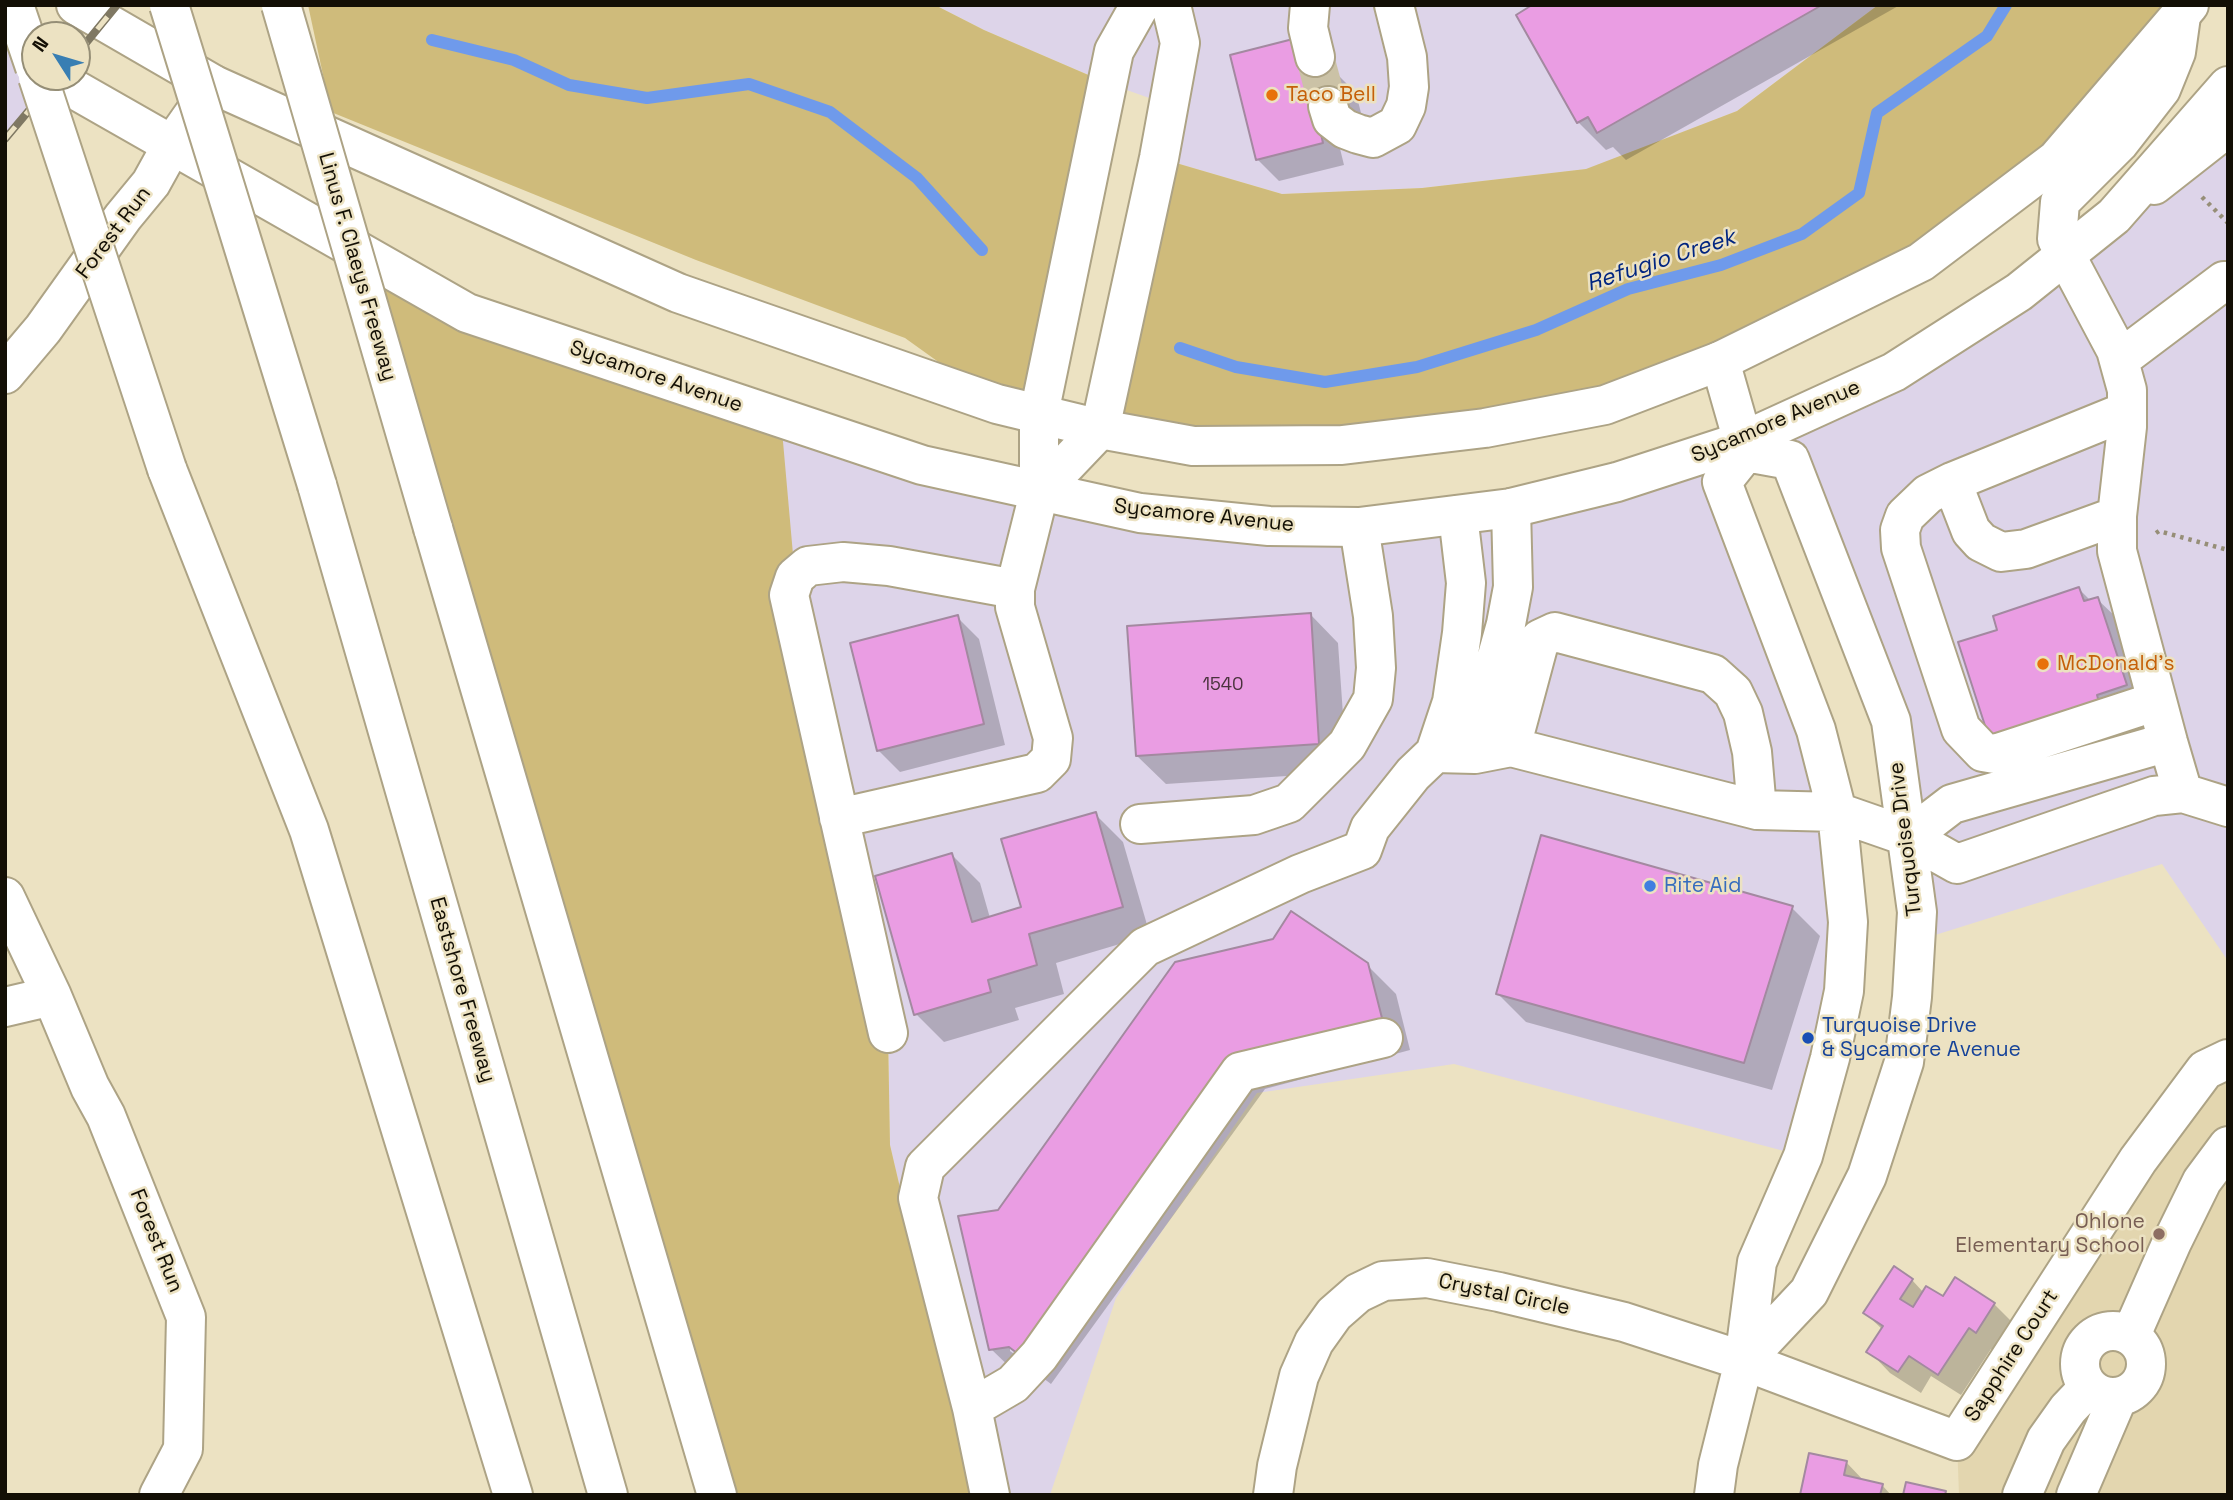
<!DOCTYPE html>
<style>
body{margin:0}
#map{position:relative;width:2233px;height:1500px;overflow:hidden;background:#ece2c2;font-family:"Space Grotesk",sans-serif}
canvas{display:block}
.frame{position:absolute;inset:0;border:7px solid #130f05;pointer-events:none}
.north{position:absolute;left:21px;top:21px;width:70px;height:70px;box-sizing:border-box;background:#ece2c2;border:2px solid #958e76;border-radius:50%;rotate:307deg;font-size:19px;font-weight:700;line-height:28px;text-align:center;color:#130f05}
.north::after{content:'';display:block;margin:auto;width:24px;height:32px;background:#387eb3;clip-path:polygon(50% 0,100% 100%,50% 72%,0 100%)}
</style>
<div id="map">
<canvas width="2233" height="1500"></canvas>
<div class="frame"></div>
<div class="north">N</div>
</div>
<script>
const ctx = document.querySelector('canvas').getContext('2d');
ctx.lineJoin = 'round';
function paint(path, color) { ctx.fillStyle = color; ctx.fill(path, 'evenodd'); }
const poly = rows => new Path2D(rows.map(r => 'M' + r).join(''));
function trace(path, color, width, dash) { ctx.strokeStyle = color; ctx.lineWidth = width; ctx.lineCap = dash ? 'butt' : 'round'; ctx.setLineDash(dash || []); ctx.stroke(path); }
function drawText(font, color, halo, rows, align = 'center') {
  ctx.font = font + ' "Space Grotesk",sans-serif'; ctx.lineWidth = 5; ctx.setLineDash([]); ctx.textBaseline = 'middle'; ctx.strokeStyle = halo; ctx.fillStyle = color; for (const [text, x, y, turn = 0] of rows) {
    ctx.save(); ctx.translate(x, y); ctx.rotate((+turn || 0) * Math.PI / 180); ctx.textAlign = isNaN(turn) ? turn : align; if (halo) ctx.strokeText(text, 0, 0); ctx.fillText(text, 0, 0); ctx.restore();
  }
}
paint(poly([
 [935,5,1878,5,1737,111,1587,169,1422,188,1282,194,1159,158,1169,105,1107,83,984,30],
 [5,49,34,66,42,95,5,139],
 [2228,127,2228,961,2162,864,1916,941,1909,837,1782,443],
 [781,419,922,465,1359,527,1709,452,1816,730,1848,922,1803,1156,1454,1064,1257,1093,1116,1298,1050,1495,972,1495,890,1145,888,1033,789,595]
]), '#ddd4e9');
paint(poly([
 [2228,1059,2228,1495,1959,1495,1957,1441]
]), '#e3d6af');
paint(poly([
 [308,5,935,5,984,30,1107,83,1039,414,997,404,905,338,696,260,331,112],
 [1878,5,2189,5,2056,160,1720,361,1485,428,1100,429,1159,158,1282,194,1422,188,1586,169,1737,111],
 [355,260,781,419,795,577,888,1033,890,1145,972,1495,717,1495]
]), '#cfbb7b');
paint(poly([
 [1536,5,1900,5,1626,160,1613,147,1606,150,1578,122],
 [1232,56,1321,75,1334,71,1356,93,1362,117,1334,124,1344,165,1279,181,1257,159],
 [2079,589,2091,601,2097,599,2119,620,2148,707,2117,717,1999,631],
 [1310,614,1338,643,1347,772,1166,784,1137,756],
 [957,617,979,639,1005,745,900,772,878,750],
 [1095,814,1123,842,1150,935,1056,963,1064,994,1015,1008,1019,1020,944,1042,916,1014,952,855,980,883,990,918,1023,908],
 [1792,908,1820,936,1772,1090,1526,1022,1498,994],
 [1367,965,1396,994,1410,1050,1265,1089,1051,1384,1039,1375,1020,1377,991,1349,999,1211],
 [1010,1346,1028,1364,1010,1351],
 [1912,1280,1924,1293,1943,1299,1994,1304,2016,1326,1998,1353,1991,1349,1961,1395,1931,1376,1921,1393,1890,1373,1869,1351,1883,1330,1865,1313],
 [1846,1462,1865,1482,1882,1485,1891,1495,1802,1495]
]), '#0003');
trace(poly([
 [432,40,514,60,569,85,647,98,749,84,830,112,917,178,982,250],
 [1180,348,1236,367,1325,382,1417,367,1536,330,1628,289,1721,265,1802,234,1859,193,1877,113,1987,36,2006,5]
]), '#6f9aeb', 12);
const building = poly([
 [1532,5,1822,5,1597,133,1588,117,1577,123,1516,15,1532,5],
 [1297,38,1307,77,1335,70,1342,95,1314,102,1323,143,1256,160,1230,55,1297,38],
 [2079,587,2084,601,2098,597,2127,685,2097,695,2100,706,1989,738,1958,642,1997,630,1993,616,2079,587],
 [1311,613,1319,744,1136,756,1127,626,1311,613],
 [958,615,984,724,877,751,850,643,958,615],
 [1096,812,1123,907,1029,934,1037,965,988,980,991,992,914,1015,875,876,952,853,972,922,1021,907,1001,839,1096,812],
 [1541,835,1793,906,1744,1063,1496,994,1541,835],
 [1291,911,1368,963,1383,1022,1237,1061,1022,1357,1009,1347,989,1350,958,1216,998,1210,1175,962,1273,939,1291,911],
 [1894,1266,1913,1279,1900,1299,1913,1307,1926,1286,1943,1296,1955,1277,1995,1303,1976,1333,1969,1328,1938,1375,1909,1356,1898,1372,1866,1352,1883,1326,1863,1313,1894,1266],
 [1809,1453,1847,1461,1844,1475,1883,1484,1880,1495,1800,1495,1809,1453],
 [1906,1482,1946,1491,1945,1495,1903,1495,1906,1482]
]);
paint(building, '#ea9de3');
trace(building, '#a389a0', 2);
trace(poly([
 [1315,57,1328,106]
]), '#cbc2a6', 38, [38, 19]);
const minor = poly([
 [1310,5,1308,28,1315,57],
 [2181,16,2176,52,2161,89,2119,143,2060,202,2057,239,2116,350,2127,390,2127,427,2117,516,2117,551,2168,742,2183,793,2228,807],
 [1328,106,1332,119,1345,129,1358,134,1373,138,1397,125,1406,106,1409,87,1407,57,1394,5],
 [2154,185,2228,127],
 [2119,360,2224,281,2228,281],
 [1720,361,1746,452],
 [5,374,43,329,123,217,151,183,172,145,214,85],
 [2127,411,1952,482,1928,494,1905,516,1900,530,1901,548,1961,729,1983,752,1995,754,2157,701],
 [1952,482,1971,531,1981,542,2001,552,2026,549,2117,516],
 [1039,493,1100,429,1159,158,1180,43,1171,5],
 [2168,742,1952,804,1909,837,1957,864,2154,796,2183,793],
 [1511,747,1540,639,1555,632,1713,674,1733,692,1743,713,1752,752,1757,810],
 [1435,753,1452,702,1462,633,1466,583,1458,515],
 [1475,754,1489,685,1506,624,1513,587,1511,508],
 [839,818,1037,773,1051,759,1053,738,1015,607,1015,589,1039,493,1039,414,1114,51,1140,5],
 [1140,824,1254,815,1289,803,1347,745,1373,699,1376,668,1373,616,1359,527],
 [5,897,52,996,90,1087,106,1116,186,1317,183,1449,159,1495],
 [5,1007,52,996],
 [888,1033,789,595,795,577,808,566,843,562,889,566,1015,589],
 '2080 1364a33 33 0 1 1 66 0a33 33 0 1 1-66 0Z',
 [2131,1335,2172,1242,2202,1181,2228,1146],
 [1744,1361,1809,1292,1867,1176,1904,1062,1912,997,1917,912,1891,721,1790,460,1746,452],
 [972,1408,1013,1384,1039,1356,1240,1072,1383,1038],
 [990,1495,972,1408,918,1198,925,1167,1145,947,1300,874,1362,850,1370,828,1413,774,1435,753,1475,754,1511,747,1757,810,1837,812,1909,837],
 [1273,1495,1277,1466,1299,1376,1314,1342,1334,1314,1358,1293,1383,1281,1427,1278,1499,1292,1624,1322,1744,1361,1957,1441,2138,1160,2205,1070,2228,1059],
 [1714,1495,1718,1465,1744,1361,1757,1262,1803,1156,1830,1058,1844,991,1848,922,1837,812,1816,730,1722,482,1746,452],
 [2022,1495,2046,1440,2068,1409,2088,1388],
 [2076,1495,2118,1397]
]);
const major = poly([
 [76,5,214,85,678,293,997,404,1100,429,1193,446,1342,445,1485,428,1605,405,1720,361,1921,262,2056,160,2189,5],
 [53,77,467,313,922,465,1140,513,1269,526,1359,527,1511,508,1617,482,1743,441,1894,372,2019,292,2114,216,2228,86]
]);
const highway = poly([
 [167,469,309,830,513,1495],
 [317,485,608,1495],
 [433,528,717,1495]
]);
trace(minor, '#ada385', 42);
trace(major, '#ada385', 42);
trace(highway, '#ada385', 42);
trace(poly([
 [2202,197,2228,223],
 [2156,533,2159,531,2228,550]
]), '#968e77', 4.5, [3.5, 5]);
trace(minor, '#fff', 38);
trace(major, '#fff', 38);
trace(highway, '#fff', 38);
const rail = poly([
 [77,54,117,5],
 [5,139,57,77]
]);
trace(rail, '#7f7863', 8);
trace(rail, '#ece2c2', 5, [16]);
const highwayBridge = poly([
 [14,5,35,67],
 [169,5,317,485],
 [281,5,433,528],
 [38,77,167,469]
]);
trace(highwayBridge, '#ada385', 42, []);
trace(highwayBridge, '#fff', 38);
for (const [x, y, r, color] of [
 [1272,95,7,"#e8710a"],
 [2043,664,7,"#e8710a"],
 [1650,886,7,"#3f7fe0"],
 [1808,1038,7,"#1a4fb4"],
 [2159,1234,7,"#8d6e63"]
]) { const dot = new Path2D(); dot.arc(x, y, r, 0, 2 * Math.PI); ctx.fillStyle = color; ctx.fill(dot); trace(dot, '#ece2c2', 2.5); }
drawText('18px', '#49323c', null, [
 ["1540",1223,685]
]);
drawText('21px', '#c56008', '#ece2c2', [
 ["Taco Bell",1286,95],
 ["McDonald's",2057,664]
], 'left');
drawText('21px', '#130f05', '#ece2c2', [
 ["Forest Run",114,233,-53],
 ["Linus F. Claeys Freeway",357,267,74],
 ["Sycamore Avenue",656,377,19],
 ["Sycamore Avenue",1776,422,-23],
 ["Sycamore Avenue",1204,516,6],
 ["Turquoise Drive",1906,839,-97],
 ["Eastshore Freeway",462,990,74],
 ["Forest Run",156,1241,68],
 ["Crystal Circle",1504,1295,12],
 ["Sapphire Court",2012,1356,-57]
]);
drawText('21px', '#366cbe', '#ece2c2', [
 ["Rite Aid",1664,886]
], 'left');
drawText('21px', '#164399', '#ece2c2', [
 ["Turquoise Drive",1822,1026],
 ["& Sycamore Avenue",1822,1050]
], 'left');
drawText('21px', '#785e54', '#ece2c2', [
 ["Ohlone",2145,1222],
 ["Elementary School",2145,1246]
], 'right');
drawText('italic 23px', '#002580', '#ece2c2', [
 ["Refugio Creek",1661,261,-18]
]);
</script>
